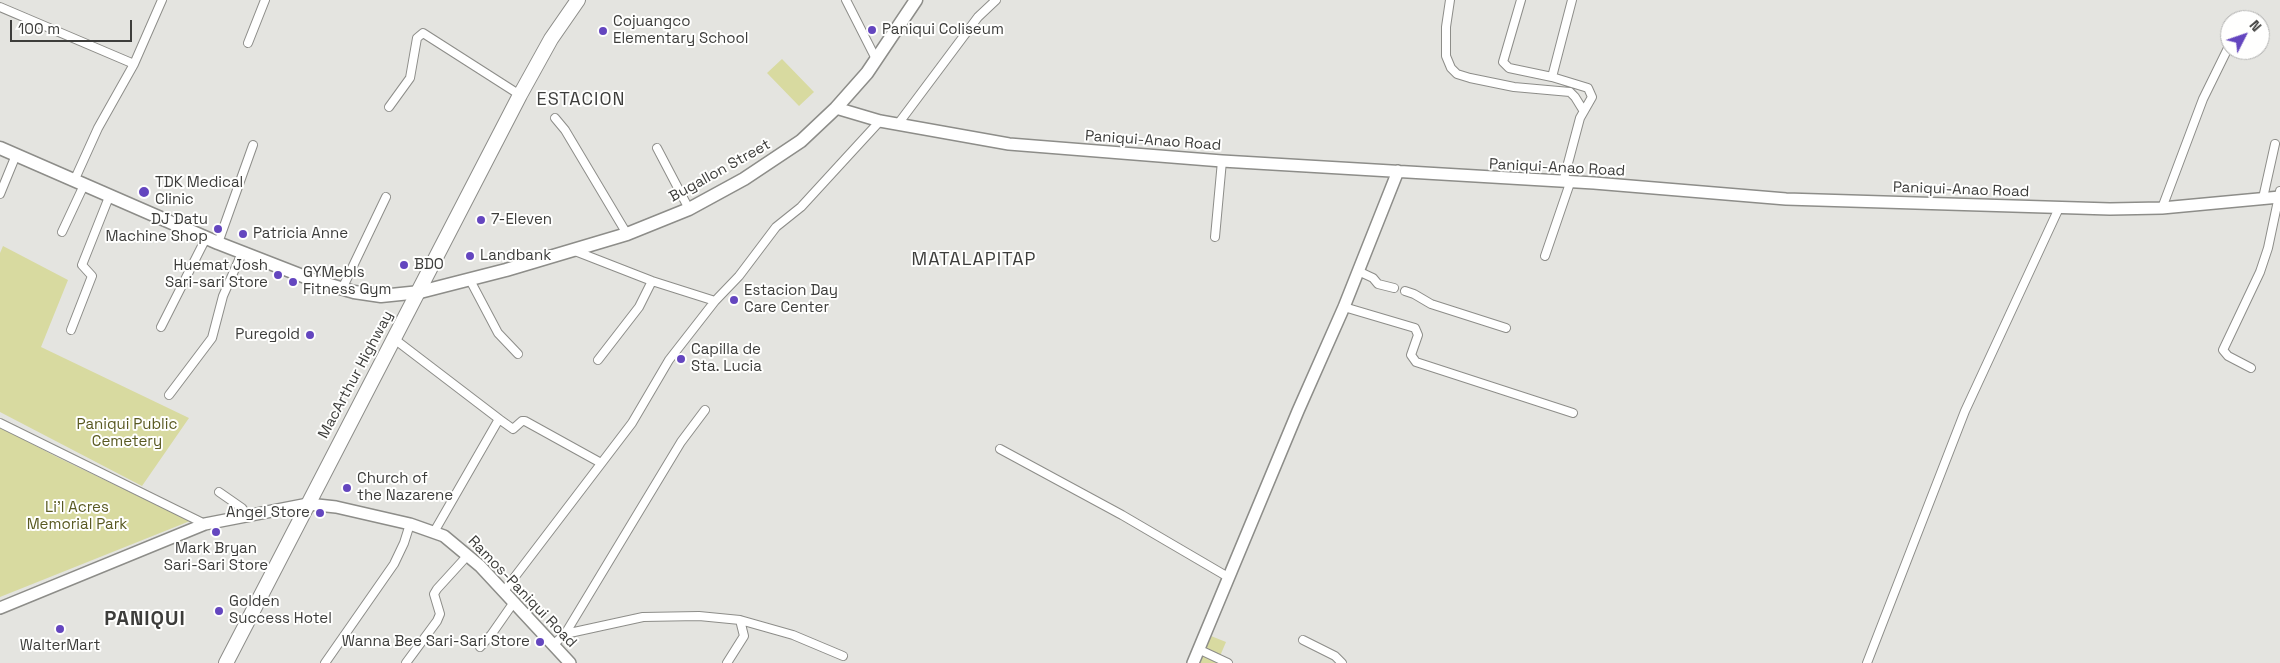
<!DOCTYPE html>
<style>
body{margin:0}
#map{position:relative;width:2280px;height:663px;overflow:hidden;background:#e4e4e0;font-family:"Space Grotesk",sans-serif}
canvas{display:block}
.north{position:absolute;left:2220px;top:10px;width:50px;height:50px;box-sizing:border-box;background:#fffffe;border:1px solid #b1b1b0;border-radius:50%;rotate:49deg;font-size:14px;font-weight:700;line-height:20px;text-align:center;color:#3d3d3b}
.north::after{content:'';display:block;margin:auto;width:18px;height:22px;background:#6446bf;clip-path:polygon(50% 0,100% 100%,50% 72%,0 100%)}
.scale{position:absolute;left:10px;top:20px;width:122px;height:22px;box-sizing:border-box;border:2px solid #3d3d3b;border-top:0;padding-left:6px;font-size:15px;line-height:18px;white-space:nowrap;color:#3d3d3b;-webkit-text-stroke:4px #fffffe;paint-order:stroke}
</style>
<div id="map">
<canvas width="2280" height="663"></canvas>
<div class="north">N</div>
<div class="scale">100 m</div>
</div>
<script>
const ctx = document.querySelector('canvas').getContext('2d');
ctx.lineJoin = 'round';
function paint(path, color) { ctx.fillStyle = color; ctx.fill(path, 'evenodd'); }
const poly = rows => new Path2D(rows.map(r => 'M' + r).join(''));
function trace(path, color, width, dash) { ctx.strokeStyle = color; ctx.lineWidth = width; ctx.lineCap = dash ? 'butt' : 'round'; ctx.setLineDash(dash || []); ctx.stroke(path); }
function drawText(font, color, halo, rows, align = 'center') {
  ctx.font = font + ' "Space Grotesk",sans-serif'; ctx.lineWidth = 4; ctx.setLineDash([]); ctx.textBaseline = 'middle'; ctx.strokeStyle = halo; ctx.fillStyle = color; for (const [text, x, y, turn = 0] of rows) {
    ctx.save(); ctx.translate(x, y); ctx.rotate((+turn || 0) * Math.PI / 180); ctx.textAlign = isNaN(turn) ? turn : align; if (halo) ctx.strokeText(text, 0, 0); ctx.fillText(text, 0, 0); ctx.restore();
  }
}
paint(poly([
 [782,59,814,92,799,106,767,73],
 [3,246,68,280,41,347,189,418,142,486,0,412,0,253],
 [0,427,57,457,190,521,0,597],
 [1211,636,1226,642,1217,663,1199,663]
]), '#d8daa0');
const street = poly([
 [846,0,876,59],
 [1450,0,1446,27,1446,56,1451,68,1457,74,1470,78,1514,87,1570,92,1575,97,1583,110],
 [1521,0,1503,62,1509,68,1552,77],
 [0,7,134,64],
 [248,43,265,0],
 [389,107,410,78,417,38,423,33,520,95],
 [555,118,565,130,627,234],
 [898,124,978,17,996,0],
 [657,148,689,209],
 [74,181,98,128,134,64,162,0],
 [1563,182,1580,118,1592,97,1588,88,1552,77,1572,0],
 [0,194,16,155],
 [2263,198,2275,144],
 [2162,208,2203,99,2230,44],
 [62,232,84,185],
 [1215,237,1222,161],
 [218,243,253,145],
 [575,251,652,281,715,301],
 [1545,256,1570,183],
 [1358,271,1373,278,1378,284,1394,288],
 [470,280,498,333,518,354],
 [342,289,386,197],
 [1405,291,1414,294,1431,304,1506,328],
 [1344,307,1415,328,1418,335,1411,355,1416,362,1573,413],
 [161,327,206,238],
 [71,330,92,276,82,265,109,197],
 [393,338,499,419],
 [598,360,639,307,652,281],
 [2251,368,2228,356,2223,350,2260,272,2268,248,2280,191],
 [169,395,212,338,223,296,242,253],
 [0,423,205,524],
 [1000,449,1122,515,1228,577],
 [219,492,242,508,247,515],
 [434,532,499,419,513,429,522,421,525,421,601,463],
 [504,591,632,423,669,360,715,301,739,276,776,227,801,207,880,121],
 [740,620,793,635,843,656],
 [565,634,643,617,699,616,740,620,744,636,727,663],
 [1303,640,1335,656,1342,663],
 [554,644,565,634,681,442,705,410],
 [480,647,491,635,514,602],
 [1198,649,1228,663],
 [325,663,394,564,404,543,410,524],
 [406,663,437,621,440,614,434,594,437,589,468,555],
 [1867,663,1965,411,2059,208]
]);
const secondary = poly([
 [836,108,880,121,1009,144,1222,161,1594,183,1786,199,2110,209,2162,208,2280,197],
 [0,608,205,524,308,504,336,507,410,524,444,536,480,566,570,663],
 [1193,663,1298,411,1344,307,1398,171]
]);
const primary = poly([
 [0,148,218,243,313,280,354,292,381,296,420,292,506,270,627,234,689,209,744,179,801,141,836,108,867,73,916,0]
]);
const highway = poly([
 [226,663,520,95,551,39,578,0]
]);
trace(street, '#8d8d89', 10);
trace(secondary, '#8d8d89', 14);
trace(primary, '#8d8d89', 15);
trace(highway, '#8d8d89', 16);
trace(street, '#fff', 8);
trace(secondary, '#fff', 11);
trace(primary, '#fff', 12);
trace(highway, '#fff', 14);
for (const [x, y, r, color] of [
 [872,30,5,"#6446bf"],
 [603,31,5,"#6446bf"],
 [144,192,6,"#6446bf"],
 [481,220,5,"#6446bf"],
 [218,229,5,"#6446bf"],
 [243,234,5,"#6446bf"],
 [470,256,5,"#6446bf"],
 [404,265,5,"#6446bf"],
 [278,275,5,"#6446bf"],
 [293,282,5,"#6446bf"],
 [734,300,5,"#6446bf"],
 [310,335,5,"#6446bf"],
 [681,359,5,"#6446bf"],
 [347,488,5,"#6446bf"],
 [320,513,5,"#6446bf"],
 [216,532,5,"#6446bf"],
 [219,611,5,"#6446bf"],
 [60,629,5,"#6446bf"],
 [540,642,5,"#6446bf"]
]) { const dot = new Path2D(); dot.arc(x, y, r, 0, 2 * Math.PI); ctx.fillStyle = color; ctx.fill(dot); trace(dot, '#fffffe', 2); }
drawText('15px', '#3d3d3b', '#fffffe', [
 ["Cojuangco",613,22],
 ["Elementary School",613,39],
 ["Paniqui Coliseum",882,30],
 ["TDK Medical",155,183],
 ["Clinic",155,200],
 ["DJ Datu",208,220,"right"],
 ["Machine Shop",208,237,"right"],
 ["7-Eleven",491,220],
 ["Patricia Anne",253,234],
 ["Landbank",480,256],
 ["BDO",414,265],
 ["Huemat Josh",268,266,"right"],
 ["Sari-sari Store",268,283,"right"],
 ["GYMebls",303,273],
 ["Fitness Gym",303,290],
 ["Estacion Day",744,291],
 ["Care Center",744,308],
 ["Puregold",300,335,"right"],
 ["Capilla de",691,350],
 ["Sta. Lucia",691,367],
 ["Church of",357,479],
 ["the Nazarene",357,496],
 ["Angel Store",310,513,"right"],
 ["Mark Bryan",216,549,"center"],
 ["Sari-Sari Store",216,566,"center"],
 ["Golden",229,602],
 ["Success Hotel",229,619],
 ["Wanna Bee Sari-Sari Store",530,642,"right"],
 ["WalterMart",60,646,"center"]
], 'left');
drawText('15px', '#3d3d3b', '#fffffe', [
 ["Paniqui-Anao Road",1153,141,4],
 ["Paniqui-Anao Road",1557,168,3],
 ["Bugallon Street",720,171,-29],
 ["Paniqui-Anao Road",1961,190,2],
 ["MacArthur Highway",356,375,-62],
 ["Ramos-Paniqui Road",522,592,46]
]);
drawText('15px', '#595921', '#fffffe', [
 ["Paniqui Public",127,425],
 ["Cemetery",127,442],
 ["Li'l Acres",77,508],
 ["Memorial Park",77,525]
]);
ctx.letterSpacing = '1px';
drawText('18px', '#3d3d3b', '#fffffe', [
 ["ESTACION",581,100],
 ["MATALAPITAP",974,260]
]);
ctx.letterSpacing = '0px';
ctx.letterSpacing = '1px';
drawText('bold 20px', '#3d3d3b', '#fffffe', [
 ["PANIQUI",145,620]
]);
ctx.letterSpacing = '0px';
</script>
